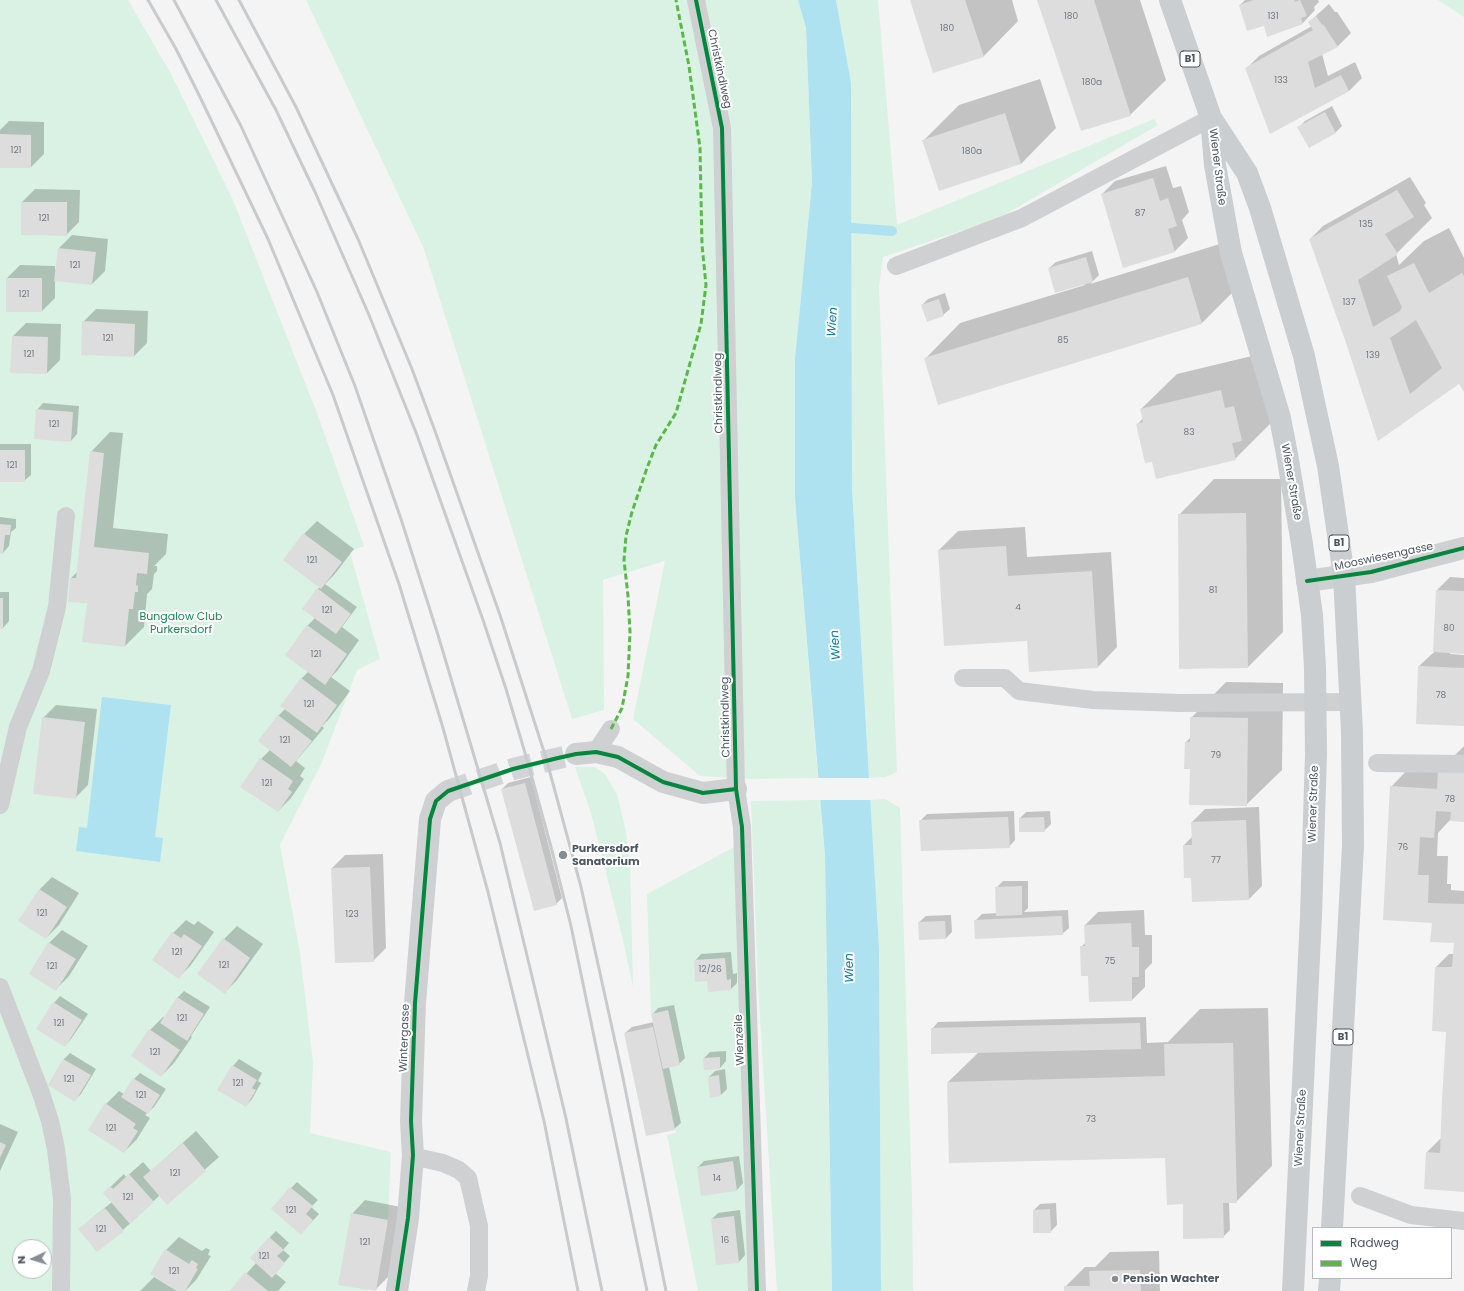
<!DOCTYPE html>
<meta charset="utf-8">
<style>
body{margin:0}
#map{position:relative;width:1464px;height:1291px;overflow:hidden;background:#f4f4f4;font-family:Poppins,sans-serif}
canvas{display:block}
.legend{position:absolute;left:1312px;top:1227px;width:140px;height:52px;box-sizing:border-box;background:#fff;border:1px solid #b7bbc0;margin:0;padding:5px 7px;list-style:none;font-size:12px;color:#4a5661}
.legend li{display:flex;align-items:center;gap:8px;height:20px}
.legend b{width:20px;border:1px solid #b7bbc0}
.north{position:absolute;left:12px;top:1239px;width:40px;height:40px;box-sizing:border-box;background:#fff;border:1px solid #b7bbc0;border-radius:50%;rotate:266deg;font-size:11px;font-weight:700;line-height:16px;text-align:center;color:#4a5661}
.north::after{content:'';display:block;margin:auto;width:14px;height:18px;background:#868d94;clip-path:polygon(50% 0,100% 100%,50% 72%,0 100%)}
</style>
<div id="map">
<canvas width="1464" height="1291"></canvas>
<ul class="legend">
<li><b style="height:5px;background:#00873e"></b>Radweg</li>
<li><b style="height:5px;background:#58b947"></b>Weg</li>
</ul>
<div class="north">N</div>
</div>
<script>
const ctx = document.querySelector('canvas').getContext('2d');
ctx.lineJoin = 'round';
function paint(path, color) { ctx.fillStyle = color; ctx.fill(path, 'evenodd'); }
const poly = rows => new Path2D(rows.map(r => 'M' + r).join(''));
function trace(path, color, width, dash) { ctx.strokeStyle = color; ctx.lineWidth = width; ctx.lineCap = dash ? 'butt' : 'round'; ctx.setLineDash(dash || []); ctx.stroke(path); }
function drawText(font, color, halo, rows, align = 'center') {
  ctx.font = font + ' Poppins,sans-serif'; ctx.lineWidth = 4; ctx.setLineDash([]); ctx.textBaseline = 'middle'; ctx.strokeStyle = halo; ctx.fillStyle = color; for (const [text, x, y, turn = 0] of rows) {
    ctx.save(); ctx.translate(x, y); ctx.rotate((+turn || 0) * Math.PI / 180); ctx.textAlign = isNaN(turn) ? turn : align; if (halo) ctx.strokeText(text, 0, 0); ctx.fillText(text, 0, 0); ctx.restore();
  }
}
paint(poly([
 [0,0,128,0,171,74,233,200,317,413,364,546,350,552,380,659,357,670,322,762,280,845,300,953,313,1062,310,1133,391,1152,388,1220,376,1291,368,1290,368,1291,0,1291],
 [20,1247,44,1247,44,1271,20,1271],
 [306,0,798,0,806,28,812,182,795,359,795,499,818,778,752,779,700,776,633,719,665,561,603,580,604,710,572,719,424,249],
 [836,0,878,0,897,225,1154,119,1158,125,999,218,883,257,879,286,897,772,885,777,869,778,852,488,851,84],
 [1438,0,1464,0,1464,17],
 [575,767,595,767,605,774,617,794,626,832,630,861,633,987,623,940,591,813],
 [885,799,900,808,912,1197,913,1291,881,1291,879,948,870,800],
 [820,800,825,856,832,1291,777,1291,758,985,751,801],
 [738,845,751,1291,698,1291,667,1135,676,1133,663,1069,679,1065,667,1011,651,1014,647,894]
]), '#d9f2e3');
paint(poly([
 [798,0,836,0,851,83,852,488,879,948,881,1291,832,1291,825,856,795,499,795,359,812,182,806,28],
 [102,697,171,705,155,837,163,838,160,862,76,851,79,827,87,828]
]), '#aee2f0');
paint(poly([
 [816,778,871,778,872,800,818,800]
]), '#f4f4f4');
paint(poly([
 [911,0,1012,0,1018,21,983,57],
 [1039,0,1140,0,1166,80,1130,115],
 [1245,0,1318,0,1319,2,1314,7,1315,10,1302,24,1264,25,1240,5],
 [1329,4,1335,12,1337,12,1351,33,1338,46,1322,54,1328,76,1355,62,1362,78,1349,91,1271,133,1246,69,1259,56,1312,26,1309,22],
 [1040,79,1056,128,1021,164,923,141,959,105],
 [1332,106,1342,126,1336,132,1309,147,1299,127,1305,121],
 [9,121,44,122,44,154,31,167,0,167,0,130],
 [1166,166,1173,188,1181,186,1189,212,1182,220,1188,238,1175,251,1124,266,1102,194,1115,181],
 [1410,177,1426,203,1424,205,1432,218,1396,254,1399,265,1424,241,1449,228,1464,258,1464,379,1378,440,1347,343,1310,239,1323,226],
 [35,189,80,190,79,222,66,235,22,202],
 [72,235,108,239,105,271,92,284,55,280,55,298,42,311,7,278,20,265,55,266,55,270,57,270,59,248],
 [1223,243,1237,288,1202,323,925,359,960,323,1085,285,1084,283,1049,268,1056,262,1092,251,1099,275,1090,284],
 [945,293,950,309,943,315,922,305,928,299],
 [96,309,148,311,147,343,134,356,83,322],
 [26,323,61,324,60,360,47,373,13,336],
 [1256,355,1271,423,1235,459,1153,461,1137,425,1143,418,1141,409,1177,374],
 [43,403,79,406,77,434,71,441,37,410],
 [110,432,123,433,113,528,168,534,166,554,154,566,157,566,157,571,154,574,152,589,147,594,144,627,125,646,88,603,69,601,71,578,78,571,91,452],
 [0,444,31,444,31,475,24,481,0,481],
 [1214,479,1281,479,1283,632,1248,667,1179,515],
 [0,517,16,519,16,528,11,532,9,546,3,553,0,552],
 [317,521,354,549,334,575,325,584,357,607,342,627,359,640,338,670,331,677,350,691,330,718,322,726,324,728,296,761,305,768,300,776,304,779,291,798,278,811,261,759,270,750,278,716,285,709,302,678,308,672,286,655,308,625,315,618,318,589,320,587,284,560,304,534],
 [1025,527,1027,557,1111,552,1117,647,1098,667,1028,640,939,550,958,531],
 [1450,577,1464,578,1464,653,1450,652,1450,654,1464,655,1464,725,1419,666,1433,653,1434,653,1437,590],
 [0,592,9,592,9,621,3,628,0,628],
 [1226,682,1283,683,1282,770,1246,805,1191,768,1186,742,1191,737,1191,718],
 [56,705,97,709,88,785,75,798,43,718],
 [1464,746,1464,821,1450,820,1438,833,1437,856,1448,856,1447,884,1451,884,1451,890,1464,891,1464,1191,1427,1152,1440,1139,1441,1139,1447,1031,1433,1030,1436,967,1449,954,1454,954,1455,942,1432,922,1384,919,1391,787,1410,767,1441,769],
 [531,777,562,898,556,904,502,789,508,783],
 [1259,807,1262,886,1249,899,1193,901,1192,877,1184,845,1192,837,1192,822,1205,809],
 [1014,811,1015,840,1009,847,920,821,927,814],
 [1050,811,1051,824,1044,831,1020,818,1026,812],
 [383,854,386,948,373,961,336,962,332,868,345,855],
 [52,877,79,893,59,925,46,938,39,890],
 [1003,881,1028,881,1028,908,1024,912,1068,910,1069,928,1062,934,976,920,982,914,997,913,996,888],
 [1144,910,1145,935,1152,935,1152,963,1145,970,1145,987,1132,1000,1090,1001,1089,975,1081,947,1086,942,1085,925,1098,912],
 [951,915,952,932,946,938,920,939,919,922,926,916],
 [186,920,194,925,198,921,214,932,191,965,178,978,153,960,173,933],
 [237,926,263,944,237,980,224,993,224,939],
 [62,930,88,946,69,976,56,989,30,974,49,943],
 [731,952,733,974,737,973,737,983,731,989,708,980,695,961,701,954],
 [184,991,210,1007,191,1036,192,1037,174,1063,161,1076,150,1030,163,1017,165,1018,178,997],
 [60,996,88,1014,71,1039,65,1046,54,1003],
 [674,1005,685,1058,679,1064,669,1067,681,1123,674,1129,625,1033,632,1027,654,1022,652,1015,658,1008],
 [1268,1008,1272,1166,1236,1202,1229,1202,1230,1230,1223,1237,1184,1205,1166,1157,948,1082,979,1052,932,1029,938,1022,1146,1017,1147,1043,1168,1042,1200,1009],
 [726,1051,726,1061,720,1068,704,1058,710,1052],
 [70,1053,96,1069,81,1094,75,1100,49,1085,64,1059],
 [239,1059,262,1073,258,1081,261,1083,252,1099,246,1106,219,1090,233,1066],
 [725,1069,727,1089,721,1095,709,1077,715,1071],
 [140,1073,166,1089,154,1107,145,1115,150,1118,137,1139,124,1152,106,1104,119,1091,124,1094,134,1079],
 [0,1124,18,1132,0,1171],
 [196,1131,219,1157,167,1203,160,1195,123,1230,86,1223,112,1202,104,1193,124,1174,126,1177,143,1162,151,1171],
 [739,1156,743,1183,737,1190,702,1195,698,1167,704,1161],
 [297,1182,318,1200,311,1207,319,1214,307,1227,291,1188],
 [365,1200,401,1207,388,1277,375,1290,352,1214],
 [1056,1203,1057,1225,1050,1232,1034,1210,1040,1204],
 [740,1210,745,1255,739,1262,712,1219,718,1213],
 [276,1231,289,1243,283,1250,290,1256,275,1273,286,1282,278,1291,231,1291,256,1263,269,1238],
 [179,1237,202,1251,206,1248,210,1250,208,1255,211,1256,196,1280,185,1291,180,1291,166,1250],
 [1159,1251,1160,1291,1065,1291,1065,1287,1085,1267,1095,1267,1110,1252],
 [154,1277,177,1291,140,1291]
]), '#0003');
trace(poly([
 [839,227,892,231]
]), '#aee2f0', 10);
paint(poly([
 [910,0,965,0,984,57,933,73],
 [1037,0,1094,0,1131,116,1081,131],
 [1254,0,1294,0,1295,2,1300,0,1307,16,1301,18,1303,24,1267,37,1264,26,1247,31,1239,5],
 [1316,16,1322,25,1323,24,1338,47,1308,62,1315,88,1341,75,1349,91,1270,134,1245,68,1313,30,1308,22],
 [1325,112,1336,133,1309,148,1297,127],
 [1005,113,1021,164,939,191,922,140],
 [0,134,31,135,31,168,0,168],
 [1153,178,1160,201,1168,198,1177,226,1168,229,1175,252,1123,268,1101,194],
 [1397,190,1414,217,1385,234,1398,254,1358,280,1373,327,1400,311,1402,307,1387,276,1414,263,1429,293,1462,273,1464,277,1464,392,1459,384,1378,441,1346,343,1309,239],
 [1416,320,1442,368,1410,394,1390,338],
 [21,202,67,202,67,236,21,235],
 [58,248,96,252,92,285,54,281],
 [1086,257,1093,282,1055,293,1048,268],
 [1188,277,1202,324,938,405,924,358],
 [6,278,42,278,42,312,6,312],
 [939,299,944,316,927,322,921,305],
 [82,321,135,324,134,357,81,355],
 [12,336,48,337,47,374,10,373],
 [1221,390,1225,408,1234,406,1242,441,1232,443,1236,460,1156,479,1152,462,1145,463,1136,424,1143,422,1140,409],
 [36,409,73,412,71,442,34,439],
 [0,450,25,450,25,482,0,482],
 [90,451,104,453,94,547,149,553,147,574,137,573,136,585,138,586,138,592,135,592,133,609,129,609,125,647,82,642,87,603,68,602,70,578,76,578],
 [1246,513,1248,668,1179,669,1178,514],
 [0,524,11,525,10,535,5,535,3,554,0,553],
 [303,533,342,562,321,589,283,560],
 [1006,546,1008,576,1092,571,1098,668,1029,672,1027,641,944,646,938,550],
 [317,588,351,614,336,634,302,609],
 [1436,590,1464,591,1464,654,1433,652],
 [0,598,3,598,3,629,0,629],
 [307,625,347,654,325,685,285,655],
 [1418,666,1464,668,1464,726,1416,724],
 [301,678,337,705,317,733,280,706],
 [278,715,312,741,291,767,258,741],
 [42,717,85,722,76,799,33,794],
 [1190,717,1248,718,1247,806,1189,805,1190,769,1184,769,1185,742,1190,742],
 [260,758,293,781,288,789,292,792,278,812,240,787],
 [1438,771,1464,772,1464,822,1450,821,1451,812,1436,811,1434,838,1420,837,1418,875,1429,875,1428,903,1464,904,1464,1192,1424,1189,1426,1152,1440,1153,1442,1100,1446,1032,1432,1031,1435,967,1452,967,1454,943,1430,942,1432,923,1383,920,1390,786,1437,789],
 [525,783,557,905,534,911,501,789],
 [1008,817,1010,848,921,851,919,820],
 [1044,817,1045,832,1019,832,1019,818],
 [1246,820,1249,900,1192,902,1191,878,1184,878,1183,845,1192,845,1191,822],
 [370,867,374,962,335,963,331,868],
 [1022,886,1022,915,996,916,995,887],
 [39,889,67,907,46,939,18,921],
 [1062,916,1063,935,975,939,974,920],
 [945,921,946,939,919,940,918,922],
 [1131,923,1132,947,1139,947,1139,977,1132,977,1132,1001,1089,1002,1088,976,1081,976,1080,946,1085,946,1084,925],
 [172,932,181,938,184,934,202,946,179,979,152,960],
 [223,938,250,958,225,994,197,974],
 [48,942,76,959,56,991,29,974],
 [725,958,727,980,731,979,731,990,708,992,707,981,695,982,694,960],
 [177,997,204,1014,187,1041,160,1023],
 [53,1002,82,1020,65,1047,36,1029],
 [668,1010,680,1065,663,1069,651,1014],
 [1140,1023,1141,1049,931,1054,931,1028],
 [653,1027,675,1130,646,1136,624,1033],
 [149,1029,180,1050,161,1077,131,1056],
 [1233,1043,1237,1203,1223,1203,1224,1238,1183,1239,1183,1204,1167,1205,1165,1158,949,1163,947,1082,1165,1076,1164,1044],
 [720,1057,720,1069,704,1070,703,1058],
 [63,1059,91,1075,75,1102,48,1085],
 [232,1065,257,1080,252,1088,256,1090,246,1107,217,1090],
 [719,1075,721,1096,710,1098,708,1077],
 [133,1078,160,1095,148,1114,121,1097],
 [105,1103,136,1124,133,1128,138,1131,124,1153,88,1130],
 [0,1142,6,1145,0,1158],
 [183,1143,206,1171,167,1205,143,1177],
 [733,1161,737,1191,701,1196,697,1167],
 [129,1174,154,1202,130,1224,103,1193,110,1186,113,1189],
 [290,1187,313,1206,306,1214,313,1220,301,1235,271,1209],
 [105,1208,124,1231,97,1252,78,1229],
 [1050,1209,1051,1233,1033,1233,1033,1210],
 [351,1213,388,1220,376,1291,338,1285],
 [734,1216,739,1263,716,1265,711,1219],
 [269,1237,284,1250,277,1256,285,1263,272,1278,250,1258],
 [165,1249,189,1264,192,1260,198,1264,196,1268,198,1269,185,1291,178,1291,150,1274],
 [1140,1270,1141,1291,1064,1291,1064,1286,1090,1286,1089,1271],
 [245,1272,268,1291,230,1291]
]), '#ddddde');
trace(poly([
 [448,791,513,769,576,754]
]), '#d2d4d7', 22, [22, 11]);
trace(poly([
 [696,0,722,128,736,789,742,827,757,1291],
 [896,266,1022,218,1211,118],
 [963,678,1005,678,1019,691,1093,700,1180,703,1350,702],
 [596,752,611,729],
 [1377,763,1464,764],
 [0,805,18,727,41,671,57,607,66,516],
 [0,987,41,1093,50,1121,56,1149,62,1199,61,1291],
 [413,1155,421,1158,443,1163,459,1170,468,1178,479,1226,479,1276,476,1291],
 [1360,1196,1411,1215,1464,1221]
]), '#ced0d2', 18);
trace(poly([
 [1307,581,1371,572,1464,548],
 [576,754,596,752,618,757,663,782,703,793,736,789],
 [397,1291,408,1218,413,1155,411,1121,415,1003,430,819,436,801,448,791]
]), '#ced0d2', 22);
trace(poly([
 [1170,0,1211,118,1215,165,1231,253,1280,418,1287,454,1302,544,1312,615,1315,668,1316,754,1311,916,1293,1291],
 [1213,121,1247,173,1260,208,1304,356,1328,466,1344,576,1352,732,1353,846,1332,1228],
 [1329,1291,1330,1278]
]), '#caced1', 22);
trace(poly([
 [148,0,176,49,200,97,268,239,333,395,399,584,443,728,488,892,544,1121,578,1291],
 [174,0,241,126,317,292,355,386,401,519,438,635,500,843,565,1114,602,1291],
 [216,0,276,110,315,192,369,315,417,435,483,620,506,689,528,763,551,847,571,926,647,1291],
 [239,0,296,107,358,239,412,369,435,431,500,615,546,758,581,887,622,1073,666,1291]
]), '#c9cacc', 3);
trace(poly([
 [611,729,622,708,628,676,630,632,628,596,624,560,626,536,632,512,647,468,656,445,676,413,701,324,706,285,702,245,700,148,689,66,676,0]
]), '#58b947', 3, [6, 3]);
trace(poly([
 [696,0,722,128,736,789,742,827,757,1291],
 [1307,581,1371,572,1464,548],
 [397,1291,408,1218,413,1155,411,1121,415,1003,430,819,436,801,448,791,513,769,558,758,576,754,596,752,618,757,663,782,703,793,736,789]
]), '#00873e', 4);
for (const [x, y, r, color] of [
 [563,855,5,"#868d94"],
 [1115,1279,4,"#868d94"]
]) { const dot = new Path2D(); dot.arc(x, y, r, 0, 2 * Math.PI); ctx.fillStyle = color; ctx.fill(dot); trace(dot, '#fff', 1.5); }
drawText('9px', '#707881', null, [
 ["180",1071,17],
 ["131",1273,17],
 ["180",947,29],
 ["133",1281,81],
 ["180a",1092,83],
 ["121",16,151],
 ["180a",972,152],
 ["87",1140,214],
 ["121",44,219],
 ["135",1366,225],
 ["121",75,266],
 ["121",24,295],
 ["137",1349,303],
 ["121",108,339],
 ["85",1063,341],
 ["121",29,355],
 ["139",1373,356],
 ["121",54,425],
 ["83",1189,433],
 ["121",12,466],
 ["121",312,561],
 ["81",1213,591],
 ["4",1018,608],
 ["121",327,611],
 ["80",1449,629],
 ["121",316,655],
 ["78",1441,696],
 ["121",309,705],
 ["121",285,741],
 ["79",1216,756],
 ["121",267,784],
 ["78",1450,800],
 ["76",1403,848],
 ["77",1216,861],
 ["121",42,914],
 ["123",352,915],
 ["121",177,953],
 ["75",1110,962],
 ["121",224,966],
 ["121",52,967],
 ["12/26",710,970],
 ["121",182,1019],
 ["121",59,1024],
 ["121",155,1053],
 ["121",69,1080],
 ["121",238,1084],
 ["121",141,1096],
 ["73",1091,1120],
 ["121",111,1129],
 ["121",175,1174],
 ["14",717,1179],
 ["121",128,1198],
 ["121",291,1211],
 ["121",101,1230],
 ["16",725,1241],
 ["121",365,1243],
 ["121",264,1257],
 ["121",174,1272]
]);
for (const [x, y, w] of [
 [1190,59,20],
 [1339,543,20],
 [1343,1037,20]
]) { const box = new Path2D(); box.roundRect(x - w / 2, y - 8, w, 16, 3); ctx.fillStyle = '#fff'; ctx.fill(box); trace(box, '#4a5661', 1); }
drawText('bold 10px', '#4a5661', null, [
 ["B1",1190,59],
 ["B1",1339,543],
 ["B1",1343,1037]
]);
drawText('11px', '#4a5661', '#fff', [
 ["Christkindlweg",719,69,78],
 ["Wiener Straße",1217,167,83],
 ["Christkindlweg",719,393,-91],
 ["Wiener Straße",1291,482,80],
 ["Mooswiesengasse",1384,557,-12],
 ["Christkindlweg",726,717,-91],
 ["Wiener Straße",1314,804,-88],
 ["Wintergasse",405,1038,-88],
 ["Wienzeile",740,1040,-92],
 ["Wiener Straße",1301,1128,-87]
]);
drawText('11px', '#17864f', '#fff', [
 ["Bungalow Club",181,617],
 ["Purkersdorf",181,630]
]);
drawText('bold 11px', '#4a5661', '#fff', [
 ["Purkersdorf",572,849],
 ["Sanatorium",572,862],
 ["Pension Wachter",1123,1279]
], 'left');
drawText('italic 12px', '#0c7c9b', '#fff', [
 ["Wien",833,322,-86],
 ["Wien",836,645,-94],
 ["Wien",850,968,-91]
]);
</script>
